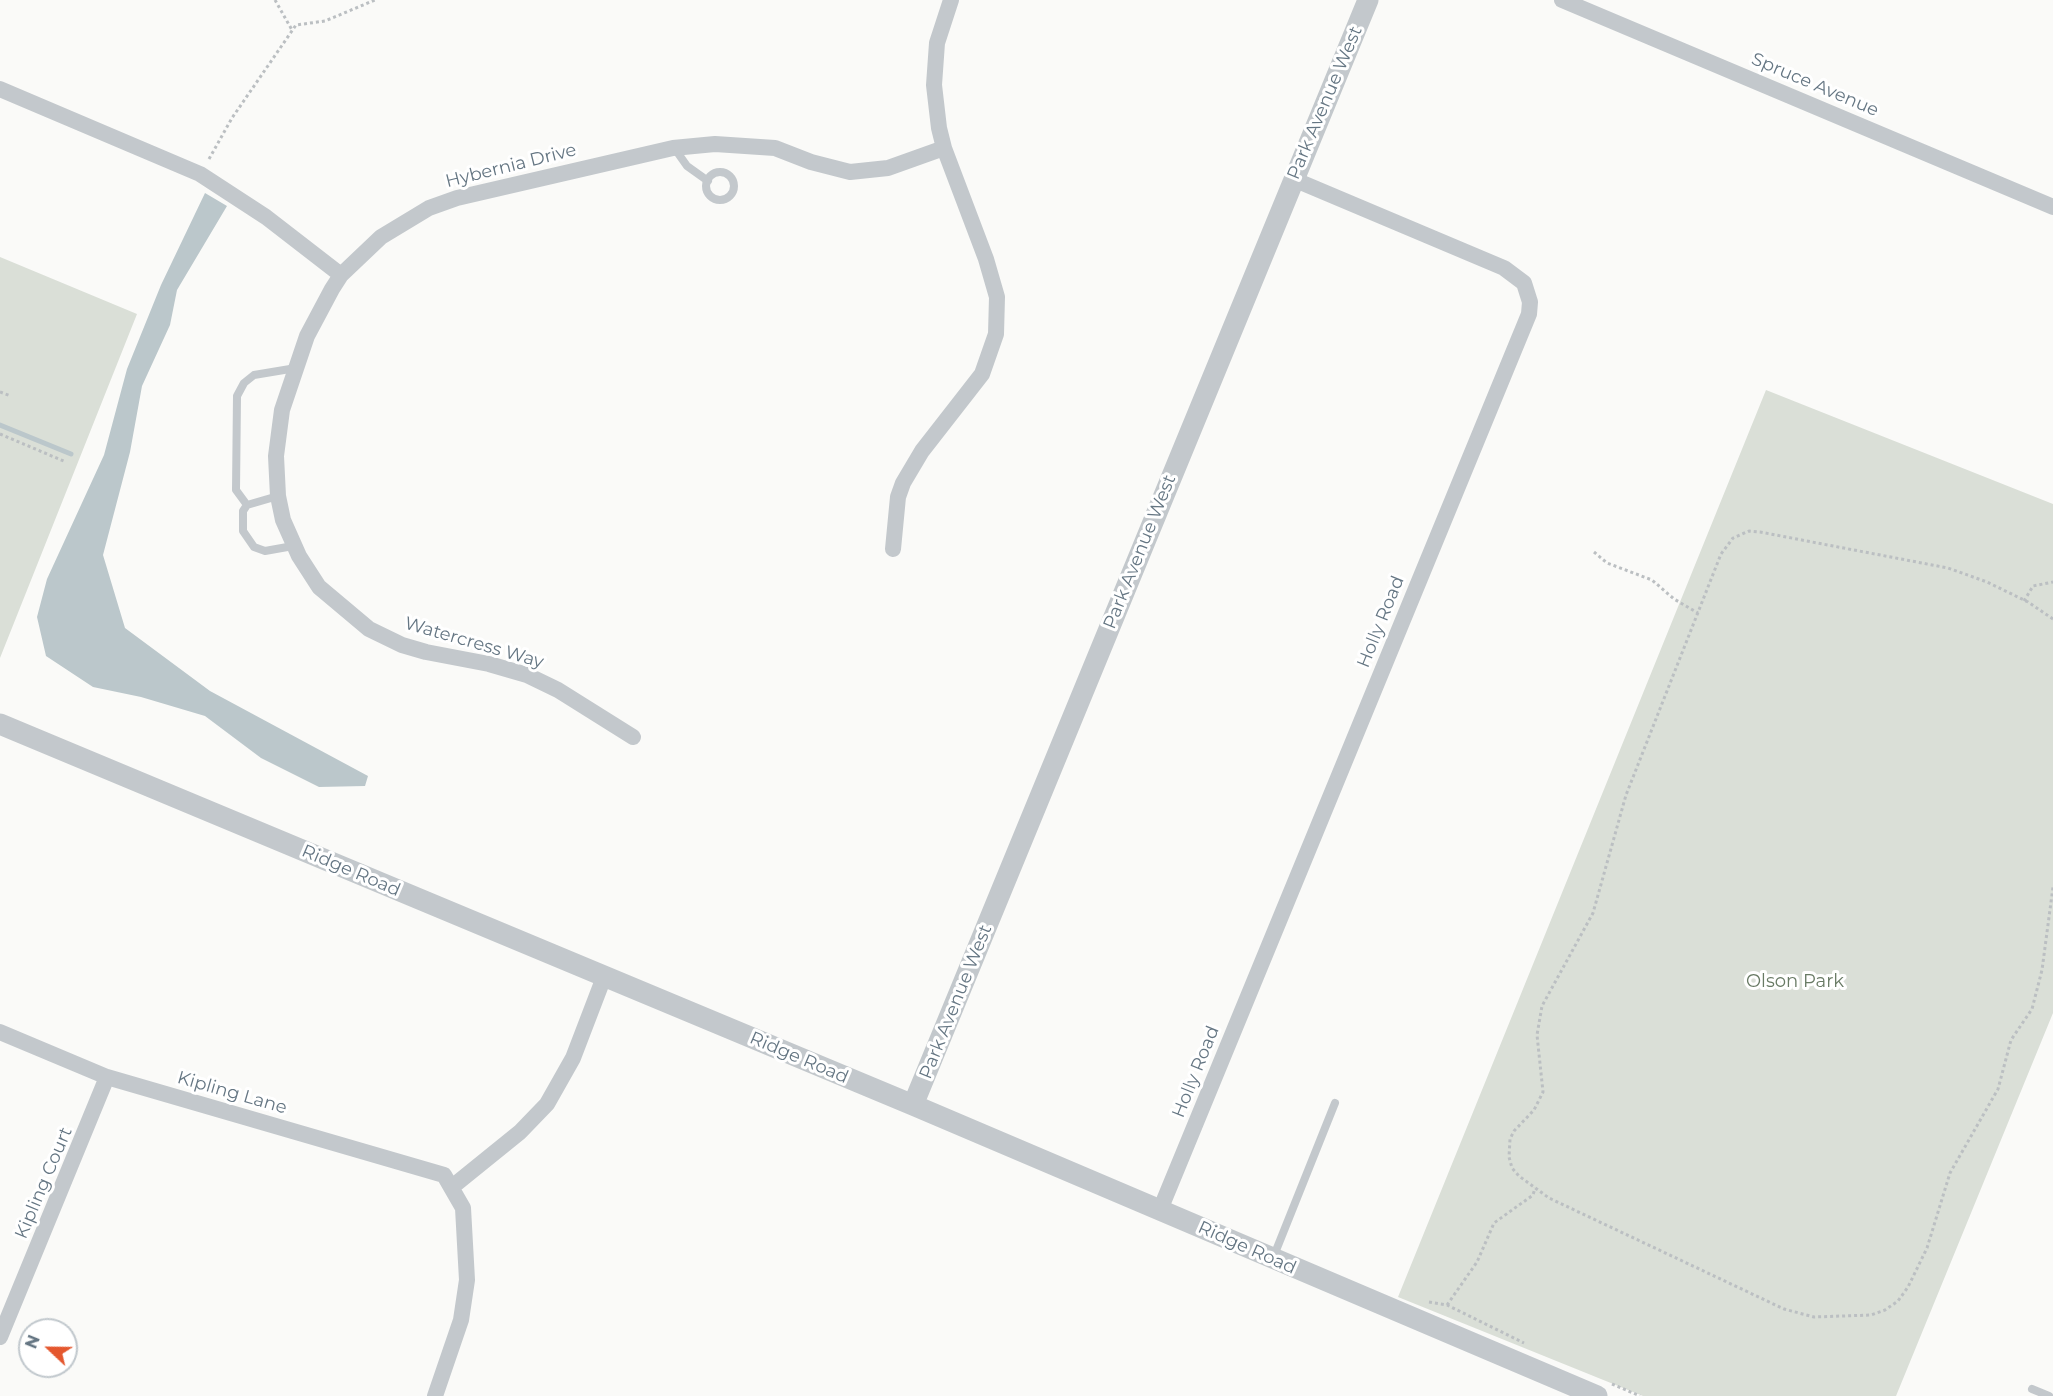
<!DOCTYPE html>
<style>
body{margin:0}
#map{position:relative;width:2053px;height:1396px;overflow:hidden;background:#fafaf8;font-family:Montserrat,sans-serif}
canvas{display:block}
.north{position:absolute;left:18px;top:1318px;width:60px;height:60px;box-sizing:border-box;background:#fff;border:2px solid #c1c8cd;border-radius:50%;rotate:292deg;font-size:16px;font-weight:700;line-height:24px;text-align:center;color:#657683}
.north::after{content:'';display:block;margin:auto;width:21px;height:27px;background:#e4572e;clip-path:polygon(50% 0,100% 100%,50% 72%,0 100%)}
</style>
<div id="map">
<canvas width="2053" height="1396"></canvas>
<div class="north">N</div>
</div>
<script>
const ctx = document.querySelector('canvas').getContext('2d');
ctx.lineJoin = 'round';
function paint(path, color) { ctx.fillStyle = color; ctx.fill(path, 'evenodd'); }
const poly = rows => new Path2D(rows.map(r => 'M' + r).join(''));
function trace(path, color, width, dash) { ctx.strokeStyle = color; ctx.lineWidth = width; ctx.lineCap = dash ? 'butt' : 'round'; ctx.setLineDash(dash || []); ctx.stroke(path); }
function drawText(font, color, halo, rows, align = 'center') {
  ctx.font = font + ' Montserrat,sans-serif'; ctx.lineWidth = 6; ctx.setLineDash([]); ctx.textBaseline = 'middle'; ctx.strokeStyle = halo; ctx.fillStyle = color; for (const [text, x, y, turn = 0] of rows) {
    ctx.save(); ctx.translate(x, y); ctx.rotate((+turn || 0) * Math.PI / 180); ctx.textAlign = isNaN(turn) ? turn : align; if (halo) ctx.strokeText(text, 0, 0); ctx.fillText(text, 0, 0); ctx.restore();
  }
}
paint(poly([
 [0,257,137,314,0,658],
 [1766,390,2053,504,2053,1013,1896,1396,1643,1396,1398,1297]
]), '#dadfd7');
paint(poly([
 [205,193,227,206,177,290,170,325,142,386,130,452,103,555,125,628,210,691,368,776,365,786,319,787,261,758,205,716,141,697,93,687,46,656,37,617,47,579,104,455,127,369,161,285]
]), '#bbc7cb');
trace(poly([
 [0,425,71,454]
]), '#bbc7cb', 5);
trace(poly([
 [275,0,292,30],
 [209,159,232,118,296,25,325,21,375,0],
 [0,392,11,396],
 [0,434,66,462],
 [1594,552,1607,563,1652,580,1674,599,1698,613],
 [2024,601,2033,586,2053,582],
 [2053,619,2028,602,1987,582,1948,568,1760,532,1749,531,1733,538,1721,554,1626,795,1593,913,1542,1006,1537,1035,1543,1092,1534,1110,1514,1131,1510,1139,1509,1157,1512,1168,1519,1176,1549,1198,1784,1309,1814,1317,1871,1315,1885,1310,1898,1301,1908,1287,1927,1248,1950,1173,1998,1089,2011,1040,2032,1009,2042,970,2053,887],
 [1429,1302,1447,1305,1524,1343],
 [1447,1305,1477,1262,1494,1223,1533,1195,1535,1188],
 [1612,1384,1640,1396]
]), '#bbbfc2', 3, [3, 3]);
trace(poly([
 [675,149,687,166,708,181],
 '706 186a14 14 0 1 1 28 0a14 14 0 1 1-28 0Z',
 [278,496,247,505,243,511,243,531,254,547,265,551,293,546],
 [247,505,236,490,237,396,244,383,254,375,296,368],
 [1273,1258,1335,1103],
 [2032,1389,2049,1396]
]), '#c3c8cc', 8);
trace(poly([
 [1562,0,2053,207],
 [0,89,200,174,266,217,341,275],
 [893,549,898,497,903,483,922,451,982,374,996,334,997,297,986,259,944,148,939,128,934,85,937,43,951,0],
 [633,737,558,690,527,675,489,664,426,652,402,645,369,629,319,587,299,556,283,520,278,496,276,456,282,410,307,336,332,289,341,275,381,237,429,208,457,198,673,148,715,144,775,148,811,162,850,172,888,168,944,148],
 [0,1032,107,1077,444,1175,463,1208,467,1280,461,1320,435,1396],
 [452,1187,520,1132,547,1104,573,1058,604,977],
 [1160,1210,1529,314,1530,302,1524,283,1504,268,1293,179],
 [0,1337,107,1077]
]), '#c3c8cc', 16);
trace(poly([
 [0,724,913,1105,1597,1396],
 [913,1105,1368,0]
]), '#c3c8cc', 21);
drawText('18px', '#657683', '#fff', [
 ["Spruce Avenue",1815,85,23],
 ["Park Avenue West",1325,103,-67],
 ["Hybernia Drive",511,166,-14],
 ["Park Avenue West",1140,552,-68],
 ["Holly Road",1381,622,-68],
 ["Watercress Way",474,643,16],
 ["Ridge Road",351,871,23],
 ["Park Avenue West",956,1002,-68],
 ["Ridge Road",799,1058,23],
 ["Holly Road",1196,1072,-68],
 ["Kipling Lane",232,1093,16],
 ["Kipling Court",44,1183,-67],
 ["Ridge Road",1247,1248,24]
]);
drawText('18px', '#687a64', '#fff', [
 ["Olson Park",1795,982]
]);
</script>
